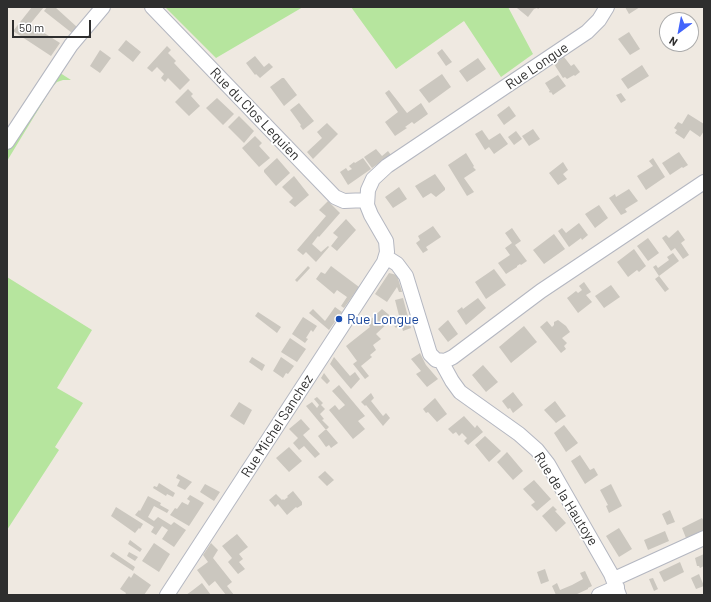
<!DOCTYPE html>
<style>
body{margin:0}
#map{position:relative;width:711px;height:602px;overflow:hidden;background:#efe9e1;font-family:Barlow,sans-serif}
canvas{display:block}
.frame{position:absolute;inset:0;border:8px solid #2e2e2e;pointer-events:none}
.north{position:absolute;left:659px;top:12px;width:40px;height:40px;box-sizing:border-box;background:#fff;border:1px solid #ababab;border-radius:50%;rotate:212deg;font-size:11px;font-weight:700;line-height:16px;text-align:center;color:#2e2e2e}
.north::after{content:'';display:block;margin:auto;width:14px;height:18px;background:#4264fb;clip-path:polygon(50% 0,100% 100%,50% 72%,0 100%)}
.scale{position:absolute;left:12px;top:20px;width:79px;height:18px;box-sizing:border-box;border:2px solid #2e2e2e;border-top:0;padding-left:5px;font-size:12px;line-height:14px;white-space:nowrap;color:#2e2e2e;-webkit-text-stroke:3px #fff;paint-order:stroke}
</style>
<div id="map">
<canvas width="711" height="602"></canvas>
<div class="frame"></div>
<div class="north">N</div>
<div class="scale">50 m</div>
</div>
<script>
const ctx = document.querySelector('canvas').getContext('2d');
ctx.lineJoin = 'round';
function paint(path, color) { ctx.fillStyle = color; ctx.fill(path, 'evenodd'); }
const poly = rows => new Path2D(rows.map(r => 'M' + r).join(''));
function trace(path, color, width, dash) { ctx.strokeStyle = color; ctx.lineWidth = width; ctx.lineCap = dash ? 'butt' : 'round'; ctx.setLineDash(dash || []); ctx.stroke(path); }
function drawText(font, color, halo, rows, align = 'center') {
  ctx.font = font + ' Barlow,sans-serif'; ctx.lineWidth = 3.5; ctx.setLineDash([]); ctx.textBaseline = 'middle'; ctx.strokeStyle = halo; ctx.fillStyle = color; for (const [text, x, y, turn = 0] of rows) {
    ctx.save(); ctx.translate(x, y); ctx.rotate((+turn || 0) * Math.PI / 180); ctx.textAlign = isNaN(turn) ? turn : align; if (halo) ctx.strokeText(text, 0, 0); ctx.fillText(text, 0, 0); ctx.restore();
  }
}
paint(poly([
 [165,7,303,7,216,58],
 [351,7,508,7,533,54,501,77,464,21,396,69],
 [57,71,71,80,63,80,57,82,52,87,7,161,7,147],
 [7,277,92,330,57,388,83,403,55,447,59,450,7,530]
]), '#b6e59e');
paint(poly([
 [32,7,44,7,30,24,60,43,51,56,13,31],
 [47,7,55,7,77,27,72,33,44,11],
 [518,7,541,7,538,9,537,8,534,9,528,17,517,8],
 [625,7,640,7,629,14],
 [629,32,640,49,630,55,618,39],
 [126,40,141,52,133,62,118,50],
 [167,46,171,50,168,53,176,61,174,63,190,80,180,90,168,78,165,82,161,78,164,74,157,67,152,72,147,68],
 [442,49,452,62,446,66,437,53],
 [100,50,111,58,100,73,90,66],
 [255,56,264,67,269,63,273,67,260,78,256,74,255,75,246,63],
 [564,57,571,66,574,64,580,72,575,76,574,75,567,79,565,77,563,78,554,64],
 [478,58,486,69,467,82,459,71],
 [642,65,649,76,628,89,621,79],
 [442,74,451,87,429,103,419,90],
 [558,75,566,86,553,95,551,92,550,93,549,91,550,91,545,83],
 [282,78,284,78,297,95,284,106,270,87],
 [188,89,193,94,191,96,200,106,189,116,175,102],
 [389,90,407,113,421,103,428,114,414,124,412,122,405,127,407,128,395,136,385,122,398,112,385,93],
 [621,93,626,100,621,103,616,95],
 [217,98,234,114,223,125,206,108],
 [299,103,314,121,303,130,300,126,301,125,290,110],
 [509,106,516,116,504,125,497,115],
 [688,114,704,124,704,131,700,137,690,130,684,139,675,133,677,130,674,128,678,122,682,124],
 [239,116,254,131,244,143,228,127],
 [327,123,338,134,313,159,307,152,322,138,317,132],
 [533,129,540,139,529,146,522,136],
 [482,130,489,140,500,133,508,144,494,154,489,147,485,150,475,134],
 [516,131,522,139,514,145,508,137],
 [255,136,262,143,259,146,270,158,259,167,242,148],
 [376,149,382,156,388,151,391,155,372,168,364,157],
 [679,152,688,165,683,168,682,167,670,175,662,163],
 [466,153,474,166,473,167,476,170,464,178,474,192,467,196,448,165],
 [277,158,290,173,276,186,264,172,264,170],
 [363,158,371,169,348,185,340,172,346,168,348,171,352,169,349,166,354,162,355,163],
 [653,158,665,177,646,190,637,176,653,166,649,161],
 [563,162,568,170,563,174,567,179,558,185,549,173],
 [435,174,445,188,445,190,436,197,431,193,423,198,415,186],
 [294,176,309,195,295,207,289,202,293,198,282,187],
 [399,187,407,199,393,208,385,197],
 [629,189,638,201,625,209,627,212,621,215,609,198,615,194,616,197],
 [328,201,340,213,319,237,318,236,312,244,321,252,328,246,329,247,316,262,306,252,303,255,297,250,326,216,319,210],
 [599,205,608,218,595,228,585,214],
 [346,219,356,230,337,251,331,246,338,237,333,233],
 [579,223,588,235,582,240,581,238,569,247,558,231,562,228,566,233],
 [433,226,441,237,426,247,428,250,423,253,416,243,420,240,418,236],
 [512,228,521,241,515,245,527,261,521,265,520,264,517,266,517,267,506,274,498,263,510,255,505,248,512,243,505,233],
 [678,230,685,240,681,243,689,255,683,259,675,248,671,251,662,238,666,235,669,238],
 [554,234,565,249,544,264,533,250],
 [648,238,659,253,648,261,637,246],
 [634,249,646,266,639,272,637,270,628,277,617,262],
 [673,253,679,261,659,276,653,267,656,265,658,268,669,260,667,257],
 [308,266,310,268,297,282,295,280],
 [331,266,359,287,344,308,341,306,347,297,337,290,334,294,316,279,321,272,325,274],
 [494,269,506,285,486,299,475,282],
 [389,273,397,275,402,292,399,292,397,287,387,302,375,294],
 [659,276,669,289,665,292,655,279],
 [584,282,591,292,586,295,592,302,578,313,567,298,576,291,578,293,582,290,579,286],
 [611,285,620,297,604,308,595,296],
 [403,298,411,328,403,331,395,300],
 [478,298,486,308,466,325,457,311,462,307,463,309],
 [335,307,342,312,329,330,309,313,313,309,325,321],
 [382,309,400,324,396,328,390,321,376,334,381,339,373,345,376,350,370,355,372,357,361,366,369,376,365,379,353,364,357,361,346,346,370,327,367,323],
 [258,312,281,327,277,333,255,316],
 [303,317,317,326,313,332,311,330,306,338,308,339,305,343,292,334],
 [448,320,458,334,448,342,438,329],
 [558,320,566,326,570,332,562,338,567,343,564,346,566,349,561,353,540,327,547,321,552,327,554,325,554,322],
 [524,326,537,342,511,363,499,347],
 [290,338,306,349,297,362,281,352],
 [420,353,426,365,438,379,427,387,416,374,421,371,411,359],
 [252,357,265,365,262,371,249,362],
 [281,357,294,366,288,374,286,373,283,378,273,371],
 [334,357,350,376,355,372,360,379,351,389,330,364],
 [483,365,498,382,486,392,472,375],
 [324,373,330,381,327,384,321,378],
 [339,385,365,416,358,421,365,429,353,439,329,410,335,405,339,410,345,405,332,391],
 [513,392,523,405,513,413,510,408,508,409,502,401],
 [371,393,374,398,371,401,383,416,386,413,390,418,383,426,366,405,365,406,361,402],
 [317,397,323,403,321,405,325,409,320,414,324,419,322,420,329,427,326,430,306,406,312,402,317,408,319,405,314,399],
 [435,398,447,414,437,422,428,412,426,413,423,409],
 [555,401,566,416,556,423,544,410],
 [239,402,252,410,244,425,230,416],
 [464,416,475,428,477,425,483,432,468,445,464,441,467,438,462,433,459,436,456,432,453,434,448,429],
 [301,419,310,429,303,435,320,454,315,458,304,446,299,450,293,443,298,438,289,429],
 [564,425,578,443,566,452,554,433],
 [326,429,338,443,331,448,329,445,326,447,318,436],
 [485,436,501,451,489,462,475,445],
 [289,447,302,461,289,472,276,458],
 [507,452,523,471,513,480,497,462],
 [580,455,590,470,594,468,598,475,585,484,571,461],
 [325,471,334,480,327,486,318,477],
 [178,474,192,482,185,490,177,486,180,480,176,478],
 [534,480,551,499,537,511,531,505,535,502,523,489],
 [159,483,175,493,173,497,167,494,166,496,153,488,154,486,157,487],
 [205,484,220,492,214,501,200,492],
 [611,484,622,506,609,513,606,506,608,505,600,490],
 [293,491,302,502,302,505,297,508,296,507,287,515,278,504,275,507,269,500,276,494,282,500,283,499,284,500,288,497,287,496],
 [190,495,204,503,189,526,170,515,175,508,177,509,182,502,188,505,190,501,187,499],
 [148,496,161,503,160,505,169,510,167,513,154,506,148,517,154,521,158,517,171,525,174,522,186,530,174,547,162,539,168,530,162,526,156,535,151,532,154,527,135,515,139,510,140,511],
 [553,506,557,510,555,511,566,523,556,532,542,516],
 [116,507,143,524,140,529,139,528,135,533,111,516],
 [670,510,675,522,667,525,662,514],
 [702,518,704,521,704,530,686,538,682,528],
 [619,528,632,549,619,557,606,536],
 [665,531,669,541,648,550,644,540],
 [237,534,248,547,239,554,243,559,239,562,245,569,238,574,228,562,232,558,222,546],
 [130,540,142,549,140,552,128,544],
 [154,543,170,554,159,572,142,561],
 [211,543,218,550,213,558,232,582,227,586,234,595,226,595,215,581,209,586,197,570,208,562,203,555],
 [113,552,135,567,133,571,110,556],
 [129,552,138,557,135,561,127,556],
 [704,554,704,566,700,568,699,566,697,566,695,558],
 [680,562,684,572,664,582,659,572],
 [545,569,549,581,541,584,537,572],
 [585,571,592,586,588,588,588,589,575,595,556,595,552,586,557,583,560,590,572,585,583,579,580,573],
 [134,573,151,585,144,595,125,595,126,593,120,589,129,576,131,578],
 [699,574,704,586,696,589,691,578],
 [653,578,658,589,654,591,649,579],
 [202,583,211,595,186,595,193,590]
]), '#cbc7bf');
const minor = poly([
 [152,7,335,197,344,201,367,200],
 [7,142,71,45,103,7],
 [386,257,397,264,406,276,430,354,436,360,445,361,453,357,541,291,704,182],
 [441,361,452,381,460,392,519,434,537,450,548,464,611,574,619,595],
 [614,579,704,538],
 [167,595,384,262,387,252,386,241,371,215,367,205,368,190,373,179,387,166,587,32,599,20,607,7],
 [599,595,617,587]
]);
trace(minor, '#b4b7c1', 16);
trace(minor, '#fff', 14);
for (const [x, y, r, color] of [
 [339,319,4,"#1a4fb4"]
]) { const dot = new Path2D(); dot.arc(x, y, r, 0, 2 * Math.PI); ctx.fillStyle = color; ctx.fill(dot); trace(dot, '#fff', 1.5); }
drawText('14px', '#2e2e2e', '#fff', [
 ["Rue Longue",537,66,-34],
 ["Rue du Clos Lequien",255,114,46],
 ["Rue Michel Sanchez",277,426,-57],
 ["Rue de la Hautoye",566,499,58]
]);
drawText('14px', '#164399', '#fff', [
 ["Rue Longue",347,319]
], 'left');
</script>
